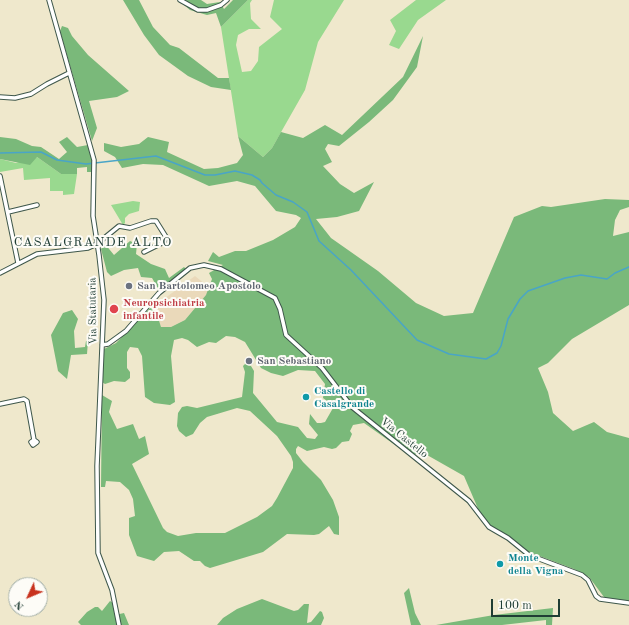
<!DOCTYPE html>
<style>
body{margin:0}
#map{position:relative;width:629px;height:625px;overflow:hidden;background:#efe8cc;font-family:"Old Standard TT",serif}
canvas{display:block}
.north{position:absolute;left:8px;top:577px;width:40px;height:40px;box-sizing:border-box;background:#fdfcf7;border:1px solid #a4b0a9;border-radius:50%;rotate:226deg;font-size:11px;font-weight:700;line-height:16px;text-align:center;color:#1f3d34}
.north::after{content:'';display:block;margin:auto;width:14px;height:18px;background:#c8321e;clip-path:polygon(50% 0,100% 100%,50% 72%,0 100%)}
.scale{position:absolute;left:491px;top:599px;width:69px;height:18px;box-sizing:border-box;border:2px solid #1f3d34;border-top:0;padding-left:5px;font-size:12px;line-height:14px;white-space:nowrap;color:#1f3d34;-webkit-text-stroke:3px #fdfcf7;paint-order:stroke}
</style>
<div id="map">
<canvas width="629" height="625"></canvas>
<div class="north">N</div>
<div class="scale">100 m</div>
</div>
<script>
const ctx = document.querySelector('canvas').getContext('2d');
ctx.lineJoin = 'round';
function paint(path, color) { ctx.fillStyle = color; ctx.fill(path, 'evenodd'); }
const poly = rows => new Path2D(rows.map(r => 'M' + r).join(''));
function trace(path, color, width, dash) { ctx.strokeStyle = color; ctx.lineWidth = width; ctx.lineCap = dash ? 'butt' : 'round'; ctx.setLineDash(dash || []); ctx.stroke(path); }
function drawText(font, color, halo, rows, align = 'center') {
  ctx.font = font + ' "Old Standard TT",serif'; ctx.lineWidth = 4; ctx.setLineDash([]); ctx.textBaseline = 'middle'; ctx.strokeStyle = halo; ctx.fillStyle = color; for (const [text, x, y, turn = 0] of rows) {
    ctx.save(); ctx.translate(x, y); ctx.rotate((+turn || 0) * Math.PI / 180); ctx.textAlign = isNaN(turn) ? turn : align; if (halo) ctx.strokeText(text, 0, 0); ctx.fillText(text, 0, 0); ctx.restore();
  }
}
paint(poly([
 [195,276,210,288,208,293,185,320,171,327,161,327,155,308,153,307]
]), '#ead9ba');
paint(poly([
 [248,0,252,0,250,3,251,19,261,29,249,29,238,35,236,45,242,72,251,71,258,61,259,47,282,29,270,17,274,0,344,0,318,42,305,90,272,148,263,157,238,136,221,27],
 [416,0,446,0,418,20,399,49,389,45,396,31,390,20],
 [37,157,61,174,77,174,74,194,63,195,63,191,50,191,50,178,24,180,23,168,0,172,0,159,16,163],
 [133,201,140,202,139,211,129,214,125,218,125,223,123,225,111,205]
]), '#99d98f');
paint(poly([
 [123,0,139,0,153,27,170,45,179,48,218,78,229,78,231,90,211,87,188,76,159,55,144,35],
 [178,0,201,0,207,4,220,2,224,9,233,0,248,0,221,27,216,13,207,15,190,10],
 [62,26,68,28,72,36,88,55,129,91,117,97,89,101,97,128,92,141,60,31],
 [423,36,417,67,393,100,369,122,339,146,328,144,325,149,332,162,323,166,340,184,354,193,374,182,359,211,337,217,316,219,331,238,378,271,416,303,444,316,473,313,514,217,542,206,551,207,605,199,629,200,629,207,620,210,615,220,613,236,629,232,629,305,572,339,548,363,538,368,548,392,553,413,573,431,594,422,607,432,629,438,629,601,613,600,604,597,589,577,574,569,529,552,513,543,490,527,479,511,464,476,420,451,412,457,364,423,353,425,350,431,352,434,349,441,342,442,336,448,332,449,324,447,307,451,298,446,296,449,296,453,303,462,321,480,333,500,339,517,339,535,334,534,329,526,319,534,314,535,287,534,263,552,210,568,205,566,200,561,194,561,179,551,164,552,154,561,137,556,129,535,129,518,135,516,133,499,129,490,120,482,106,481,105,487,101,487,102,395,112,401,109,412,117,429,133,424,139,439,145,436,149,454,132,464,163,528,167,532,178,536,196,533,225,533,257,517,272,506,277,498,293,468,293,462,291,456,277,436,250,411,237,408,207,417,200,423,193,434,186,437,179,431,177,426,178,413,182,407,187,406,197,408,242,397,245,372,243,366,245,364,251,366,254,371,253,393,277,422,298,427,307,438,315,439,318,435,309,424,310,414,317,423,321,423,325,422,333,408,331,404,323,398,325,384,315,371,298,370,283,376,271,373,261,368,245,342,235,337,226,336,216,343,209,342,197,347,188,340,182,338,174,340,171,356,175,402,170,405,154,403,145,397,142,356,138,348,130,347,127,352,127,368,130,372,130,378,125,382,114,381,105,384,102,382,104,349,116,343,149,309,153,307,155,308,161,327,171,327,185,320,206,295,212,279,209,273,223,265,208,261,213,252,219,257,235,251,246,251,273,240,295,227,301,218,296,215,276,211,255,186,237,181,209,186,163,165,143,164,122,168,115,157,104,151,104,143,121,147,139,144,148,137,169,142,167,152,204,169,218,168,237,163,243,155,238,136,263,157,272,148,281,132,303,138,325,125,342,135,403,77],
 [0,137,16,139,32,146,41,147,59,159,67,152,59,142,67,137,77,147,88,145,92,159,92,172,87,172,87,167,77,168,77,174,61,174,37,157,30,165,0,159],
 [130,241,137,244,136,254,151,264,165,269,169,278,184,267,187,270,160,292,152,278,141,277,138,268,124,270,111,276,107,272,101,249,105,244,114,255],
 [72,310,78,319,74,331,75,348,85,347,86,341,88,341,87,354,71,355,67,379,58,371,51,335,63,313],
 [409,588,415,613,421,625,411,625,404,593],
 [262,599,294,611,298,610,304,604,309,604,307,623,311,622,320,611,322,612,324,618,321,625,217,625,223,618,237,609],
 [110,601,113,603,115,615,124,613,129,625,81,625,78,622,87,612,95,607,98,607,102,611],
 [553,608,552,625,546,625,546,620,502,625,436,625,494,615]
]), '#7ab97a');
trace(poly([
 [0,153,41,152,57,160,86,164,156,156,205,175,215,175,235,171,252,175,260,180,262,183,276,195,293,202,307,212,319,241,351,270,417,340,449,354,486,359,497,353,501,346,508,319,520,299,528,291,565,278,581,275,607,279,615,273,629,267]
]), '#49a5c7', 1.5);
const minor = poly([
 [49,0,94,160,93,216,99,255,104,300,97,466,98,553,112,590,119,625],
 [180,0,198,10,207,10,221,5,227,0],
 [0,97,15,98,31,94,47,84,69,73],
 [0,176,18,263],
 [8,212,37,205],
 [0,273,37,254,88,248,97,244,119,226,130,228,151,221,156,221,166,237,164,242,144,252],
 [102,345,108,344,126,331,159,293,190,268,204,265,221,269,275,298,280,309,286,335,322,368,352,407,469,501,489,527,508,538,529,555,582,575,588,580,596,596,600,599,629,603],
 [0,404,24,399,27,401,34,440,37,442,33,445,31,442,34,440]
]);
trace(minor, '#3e574b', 5.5);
trace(minor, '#fff', 3.5);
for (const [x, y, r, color] of [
 [129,286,4,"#6b7280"],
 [114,309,5,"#e0444e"],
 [249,361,4,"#6b7280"],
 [306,397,4,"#0f9aa8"],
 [500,564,4,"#0f9aa8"]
]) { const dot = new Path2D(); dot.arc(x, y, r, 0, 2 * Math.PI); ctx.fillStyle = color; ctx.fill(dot); trace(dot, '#fdfcf7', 1.5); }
drawText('bold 11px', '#5b616d', '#fdfcf7', [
 ["San Bartolomeo Apostolo",137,286],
 ["San Sebastiano",257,361]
], 'left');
drawText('bold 11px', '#be3a42', '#fdfcf7', [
 ["Neuropsichiatria",123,303],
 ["infantile",123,316]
], 'left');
drawText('11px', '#1f3d34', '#fdfcf7', [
 ["Via Statutaria",93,311,-91],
 ["Via Castello",404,438,39]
]);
drawText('bold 11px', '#0d838f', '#fdfcf7', [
 ["Castello di",314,391],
 ["Casalgrande",314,404],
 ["Monte",508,558],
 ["della Vigna",508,571]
], 'left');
ctx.letterSpacing = '1px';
drawText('13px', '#1f3d34', '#fdfcf7', [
 ["CASALGRANDE ALTO",93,243]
]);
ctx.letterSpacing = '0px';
</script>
